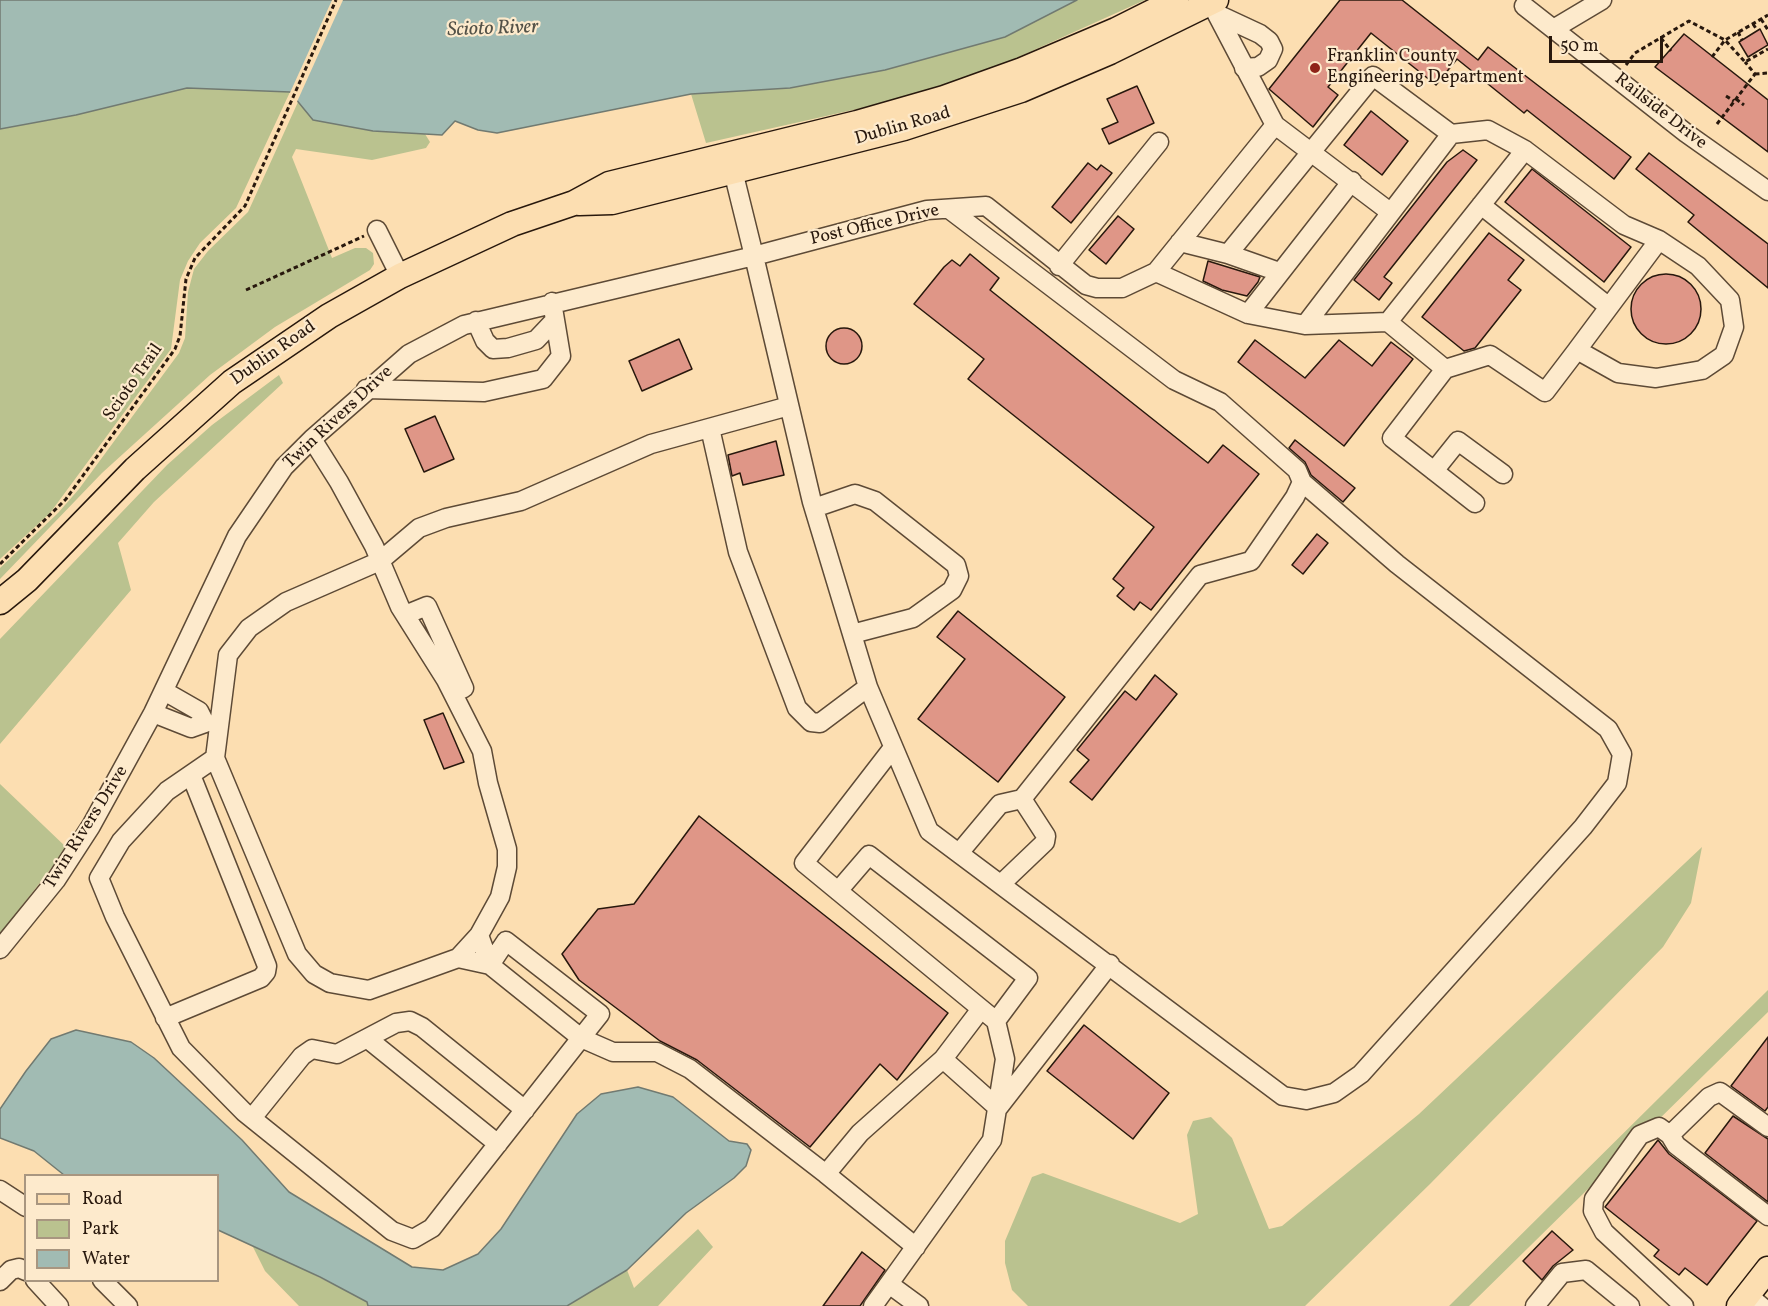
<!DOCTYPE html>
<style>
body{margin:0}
#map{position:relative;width:1768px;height:1306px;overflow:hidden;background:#fcdeb1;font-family:Vollkorn,serif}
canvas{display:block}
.legend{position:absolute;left:24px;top:1174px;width:195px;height:108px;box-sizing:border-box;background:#fdeacc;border:2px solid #a89680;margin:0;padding:8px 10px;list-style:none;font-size:18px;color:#28180d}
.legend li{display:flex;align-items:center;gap:12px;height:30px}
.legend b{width:30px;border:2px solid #a89680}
.scale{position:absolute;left:1549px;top:36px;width:114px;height:27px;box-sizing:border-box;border:3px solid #28180d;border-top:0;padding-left:8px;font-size:18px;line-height:21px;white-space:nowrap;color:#28180d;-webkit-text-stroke:4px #fdeacc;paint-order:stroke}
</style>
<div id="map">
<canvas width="1768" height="1306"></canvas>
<ul class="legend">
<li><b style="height:8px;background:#fcdeb1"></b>Road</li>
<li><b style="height:16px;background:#bac28f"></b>Park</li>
<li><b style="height:16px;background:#a1bbb3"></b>Water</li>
</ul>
<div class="scale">50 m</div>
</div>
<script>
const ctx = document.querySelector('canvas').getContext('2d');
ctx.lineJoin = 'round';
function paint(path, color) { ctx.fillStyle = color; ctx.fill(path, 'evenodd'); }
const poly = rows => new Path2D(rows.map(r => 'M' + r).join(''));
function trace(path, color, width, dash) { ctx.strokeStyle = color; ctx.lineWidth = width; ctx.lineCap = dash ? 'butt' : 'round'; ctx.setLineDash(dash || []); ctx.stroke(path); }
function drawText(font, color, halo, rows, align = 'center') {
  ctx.font = font + ' Vollkorn,serif'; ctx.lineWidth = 4.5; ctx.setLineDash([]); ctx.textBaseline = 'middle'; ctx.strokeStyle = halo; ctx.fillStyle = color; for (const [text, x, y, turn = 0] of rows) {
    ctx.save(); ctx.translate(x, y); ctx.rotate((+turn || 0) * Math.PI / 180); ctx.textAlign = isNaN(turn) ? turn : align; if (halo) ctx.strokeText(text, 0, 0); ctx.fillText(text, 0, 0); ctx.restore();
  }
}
paint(poly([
 [1077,0,1145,0,992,69,924,94,706,143,691,94,790,88,885,70,1005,37],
 [187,88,290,92,236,208,200,243,188,261,180,280,171,349,50,513,0,559,0,129,76,115],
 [298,102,313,120,373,131,425,134,430,142,426,148,372,160,296,149,292,157,332,258,355,248,366,248,373,253,374,264,370,270,275,327,210,375,102,473,0,579,0,568,58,513,79,489,179,353,185,338,188,292,194,269,208,251,248,212],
 [279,375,283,383,154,502,118,543,131,590,0,744,0,639,167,465,212,425],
 [0,784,67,848,0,934],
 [1702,847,1691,903,1663,947,1430,1184,1305,1306,1028,1306,1012,1290,1005,1263,1005,1241,1032,1177,1043,1173,1180,1223,1198,1214,1187,1135,1193,1121,1211,1117,1232,1138,1269,1229,1282,1226,1419,1114],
 [1768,990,1768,1012,1469,1306,1449,1306],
 [698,1229,713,1247,658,1306,567,1306,627,1270,634,1288],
 [251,1243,368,1302,368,1306,299,1306,265,1271]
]), '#bac28f');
const water = poly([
 [0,0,1077,0,1005,37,885,70,790,88,691,94,497,133,478,130,455,121,442,135,373,131,313,120,290,92,187,88,76,115,0,129,0,0],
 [76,1030,131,1042,154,1058,242,1140,289,1192,412,1267,443,1270,478,1254,501,1229,577,1114,601,1094,638,1087,673,1097,729,1141,747,1144,751,1150,746,1166,734,1178,686,1213,627,1270,567,1306,368,1306,367,1302,320,1277,218,1230,218,1176,64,1175,34,1151,0,1138,0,1109,26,1071,51,1039,76,1030]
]);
paint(water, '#a1bbb3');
trace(water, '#717a71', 1.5);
paint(poly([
 [332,0,343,0,296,104,289,95]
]), '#fcdeb1');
const building = poly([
 [1340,0,1402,0,1478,60,1488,47,1631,157,1614,179,1527,110,1524,113,1457,59,1436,85,1371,33,1328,87,1338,95,1313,127,1269,89,1340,0],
 [1760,29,1768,45,1748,57,1739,42,1760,29],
 [1684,34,1768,100,1768,152,1655,67,1684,34],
 [1137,86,1154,123,1109,144,1102,129,1118,122,1107,99,1137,86],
 [1371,111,1408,141,1382,175,1344,145,1371,111],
 [1463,150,1477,160,1384,277,1392,283,1379,300,1354,280,1447,162,1463,150],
 [1649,153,1768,244,1768,288,1688,222,1694,215,1636,169,1649,153],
 [1088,163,1097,170,1101,165,1112,173,1071,223,1052,207,1088,163],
 [1532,169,1631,247,1604,282,1505,202,1532,169],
 [1118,216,1134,229,1106,264,1089,250,1118,216],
 [1489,233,1524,260,1508,280,1521,290,1475,348,1464,351,1422,317,1489,233],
 [970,254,999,278,990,290,1208,463,1223,445,1259,474,1151,610,1140,602,1134,610,1117,596,1124,588,1113,579,1154,527,968,379,984,359,914,304,944,267,952,260,960,266,970,254],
 [1208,261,1260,277,1258,282,1247,296,1222,290,1203,281,1208,261],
 '1631 309a35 35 0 1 1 70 0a35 35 0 1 1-70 0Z',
 '826 346a18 18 0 1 1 36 0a18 18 0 1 1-36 0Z',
 [679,339,692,369,642,391,629,361,679,339],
 [1255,340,1305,378,1339,340,1372,366,1391,342,1413,359,1344,446,1238,362,1255,340],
 [435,416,454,459,424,472,405,429,435,416],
 [1295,440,1355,488,1343,502,1311,475,1305,462,1289,448,1295,440],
 [776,441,784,475,743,485,740,473,732,476,728,455,776,441],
 [1317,534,1328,543,1303,574,1292,565,1317,534],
 [958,611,1065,697,998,782,918,719,965,659,937,637,958,611],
 [1155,675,1177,694,1092,800,1070,782,1089,760,1077,750,1125,691,1136,700,1155,675],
 [443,713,464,762,444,769,424,720,443,713],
 [699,816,948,1013,897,1080,880,1064,810,1147,697,1060,660,1041,579,980,562,954,598,909,634,904,699,816],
 [1084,1025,1169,1093,1133,1139,1047,1071,1084,1025],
 [1768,1037,1768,1107,1765,1111,1731,1086,1768,1037],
 [1733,1116,1768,1139,1768,1202,1705,1153,1733,1116],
 [1658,1140,1669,1154,1757,1221,1707,1285,1685,1268,1679,1275,1654,1256,1659,1250,1605,1207,1658,1140],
 [1552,1231,1573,1250,1553,1266,1542,1280,1523,1261,1552,1231],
 [862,1252,885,1270,860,1306,823,1306,862,1252]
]);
paint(building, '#df9687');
trace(building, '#28180d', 1.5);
const minor = poly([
 [1211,3,1275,125,1390,212],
 [1524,6,1686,133,1768,191],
 [1217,14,1260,34,1269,41,1273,49,1268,60,1258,67,1244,68],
 [1555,28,1602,0],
 [733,171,754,256,927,210,986,206,1086,285,1097,288,1122,288,1156,272,1275,125],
 [1481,205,1609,307],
 [949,209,1174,380,1220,402,1297,470,1302,482,1295,497,1251,561,1200,575,1022,799,1000,804,959,853],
 [377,230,400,276],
 [1228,254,1279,272],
 [1059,266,1159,142],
 [1156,272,1248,314,1305,325,1451,134,1373,76,1228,254,1180,242],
 [1248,314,1352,181],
 [476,321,485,341,493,349,508,348,536,340,555,320],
 [1388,322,1445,369,1490,355,1545,392,1577,350,1618,373,1656,378,1702,370,1724,355,1734,327,1730,300,1698,266,1659,240,1624,225,1525,150,1488,130,1451,134],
 [1305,325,1388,322,1525,150],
 [1577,350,1659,240],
 [1445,369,1392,438,1475,503],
 [366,389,484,392,543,379,561,356,552,302],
 [789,406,651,444,521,501,446,518,419,528,380,561,286,602,249,628,228,655,215,758,167,791,121,841,99,878,115,917,181,1048,244,1112,392,1231,413,1239,432,1228,467,1183,581,1038,600,1014,506,941,490,965,581,1038,613,1052,657,1052,690,1069,826,1174,860,1133,943,1059],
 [710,428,738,552,797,708,811,722,820,723,868,687],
 [1434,471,1458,441,1503,474],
 [814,508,855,494,875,501,956,565,959,576,952,590,913,618,852,634],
 [405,615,427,606,464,688,453,693],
 [153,713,191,728,205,723,199,711,164,691],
 [215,758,297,954,314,974,330,983,369,990,458,958,479,935,500,897,507,867,507,849,488,783,482,751,446,680,400,607,374,546,339,482,312,439],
 [1001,884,1045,842,1046,836,1022,799],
 [838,891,869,855,1028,978,996,1021,838,891,804,863,892,749],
 [0,949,56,880,91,826,153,713,237,536,284,467,312,439,409,354,464,325,754,256,812,502,868,687,929,831,1283,1096,1306,1100,1334,1093,1361,1074,1583,827,1617,783,1622,754,1608,729,1397,564,1302,482],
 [458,958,490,965,479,935],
 [981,1009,943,1059,998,1108,1110,964],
 [165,1018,261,978,266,972,267,966,191,775],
 [368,1039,498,1144],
 [252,1118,302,1056,312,1049,337,1054,396,1023,410,1021,422,1027,525,1110],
 [1768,1127,1720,1092,1709,1097,1670,1135,1676,1145,1768,1216],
 [1670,1135,1659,1127,1640,1135,1594,1199,1593,1211,1604,1232,1684,1306],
 [826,1174,916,1247],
 [0,1190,26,1207],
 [35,1280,59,1306],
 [102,1280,128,1306],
 [0,1281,11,1270,19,1268,26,1271],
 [889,1284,919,1306],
 [1748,1295,1761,1306],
 [873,1306,992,1140,1005,1059,996,1021],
 [1535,1306,1562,1273,1586,1270,1630,1306]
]);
const major = poly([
 [579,203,612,202,904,128,1021,90,1110,52,1216,0],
 [0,602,27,580,135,469,232,382,329,316,400,276,512,224,574,203,609,184,857,123,944,98,1022,70,1116,30,1176,0],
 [1739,1306,1768,1269]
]);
trace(minor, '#5d4a36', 21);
trace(major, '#28180d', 27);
trace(poly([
 [1761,19,1768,30],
 [1753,24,1757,30],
 [1738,32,1742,40],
 [1661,38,1671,51],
 [1712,57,1725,40,1768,15],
 [1626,65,1635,53,1689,21,1725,40,1745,62,1768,49],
 [1755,74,1768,73],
 [1726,96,1734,101],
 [1736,99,1744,105],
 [1717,124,1755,74,1745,62],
 [246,290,364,236],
 [0,564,66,499,175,349,180,336,186,279,195,258,245,206,336,0]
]), '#28180d', 3, [4.5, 3]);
trace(minor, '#fdeacc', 18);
trace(major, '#fcdeb1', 24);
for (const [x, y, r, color] of [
 [1315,68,6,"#8f2418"]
]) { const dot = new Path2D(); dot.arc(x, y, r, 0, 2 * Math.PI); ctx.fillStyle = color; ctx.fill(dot); trace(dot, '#fdeacc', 2); }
drawText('18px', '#28180d', '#fdeacc', [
 ["Franklin County",1327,58],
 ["Engineering Department",1327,79]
], 'left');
drawText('18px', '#28180d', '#fdeacc', [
 ["Railside Drive",1660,112,38],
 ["Dublin Road",903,127,-16],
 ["Post Office Drive",875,226,-13],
 ["Dublin Road",274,354,-35],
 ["Scioto Trail",134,383,-55],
 ["Twin Rivers Drive",339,418,-43],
 ["Twin Rivers Drive",87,828,-58]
]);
drawText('italic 20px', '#525147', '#fdeacc', [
 ["Scioto River",493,30,-2]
]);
</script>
